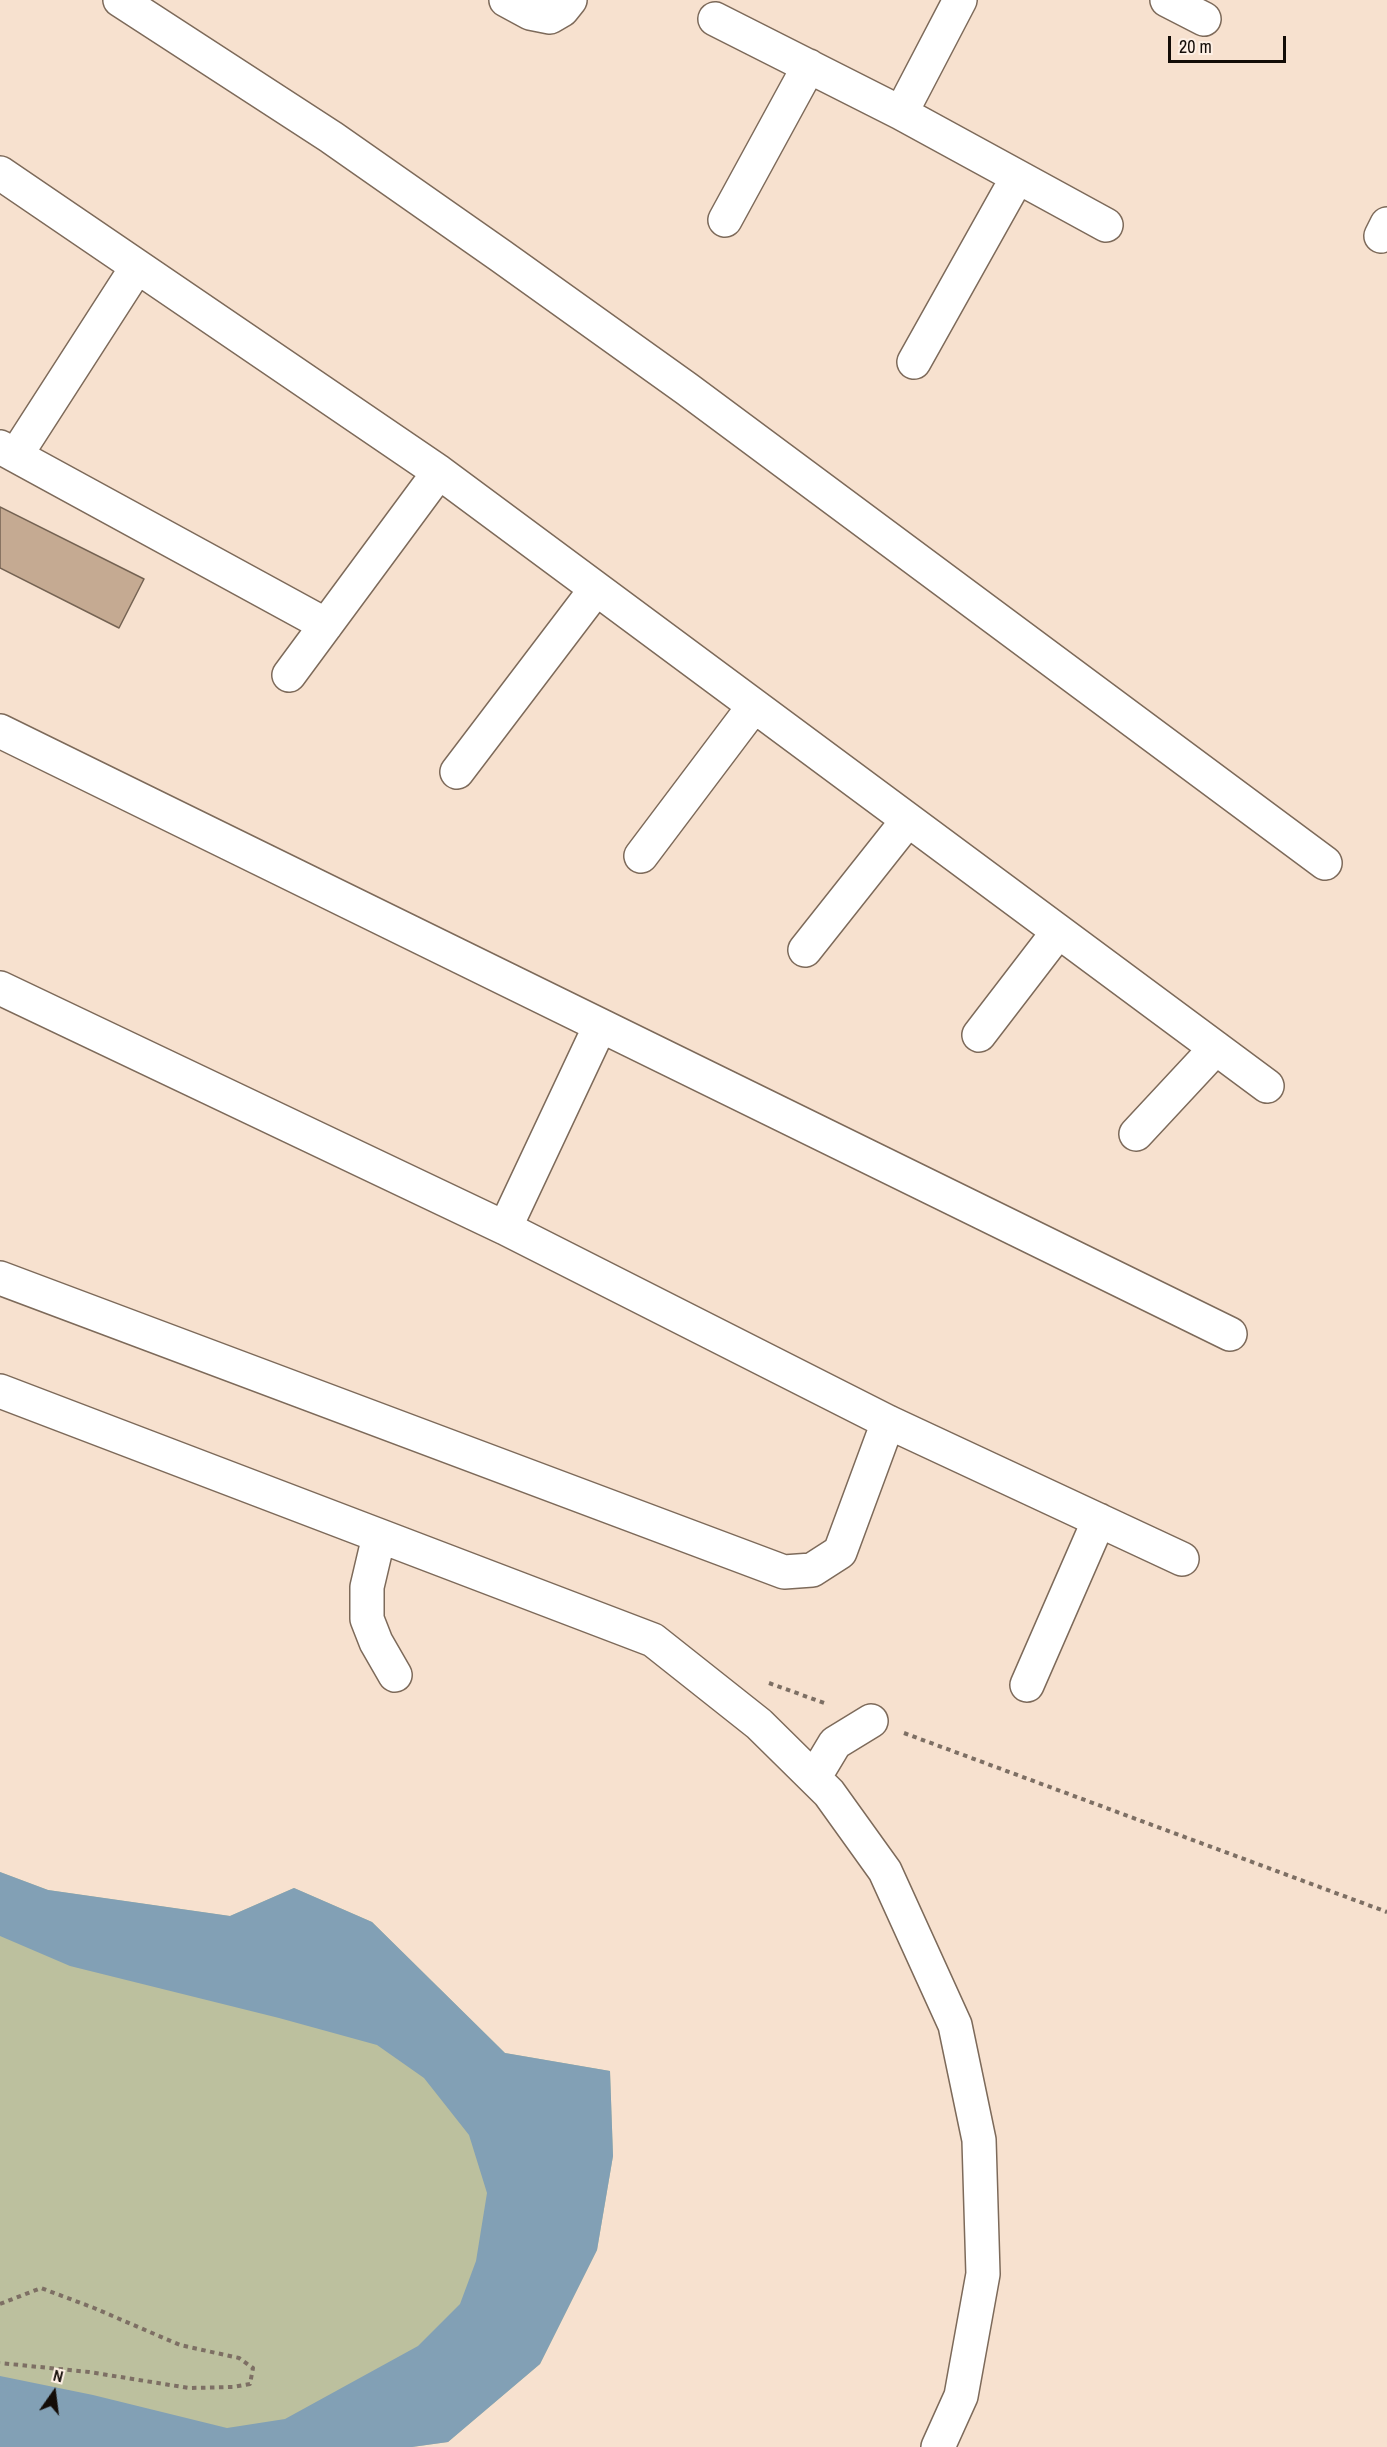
<!DOCTYPE html>
<style>
body{margin:0}
#map{position:relative;width:1387px;height:2447px;overflow:hidden;background:#f7e1cf;font-family:"Archivo Narrow",sans-serif}
canvas{display:block}
.north{position:absolute;left:24px;top:2363px;width:60px;height:60px;-webkit-text-stroke:4px #fef0e5;paint-order:stroke;rotate:14deg;font-size:16px;font-weight:700;line-height:24px;text-align:center;color:#130c07}
.north::after{content:'';display:block;margin:auto;width:21px;height:27px;background:#130c07;clip-path:polygon(50% 0,100% 100%,50% 72%,0 100%)}
.scale{position:absolute;left:1168px;top:36px;width:118px;height:27px;box-sizing:border-box;border:3px solid #130c07;border-top:0;padding-left:8px;font-size:18px;line-height:21px;white-space:nowrap;color:#130c07;-webkit-text-stroke:4px #fef0e5;paint-order:stroke}
</style>
<div id="map">
<canvas width="1387" height="2447"></canvas>
<div class="north">N</div>
<div class="scale">20 m</div>
</div>
<script>
const ctx = document.querySelector('canvas').getContext('2d');
ctx.lineJoin = 'round';
function paint(path, color) { ctx.fillStyle = color; ctx.fill(path, 'evenodd'); }
const poly = rows => new Path2D(rows.map(r => 'M' + r).join(''));
function trace(path, color, width, dash) { ctx.strokeStyle = color; ctx.lineWidth = width; ctx.lineCap = dash ? 'butt' : 'round'; ctx.setLineDash(dash || []); ctx.stroke(path); }
paint(poly([
 [0,1872,48,1890,230,1916,294,1888,372,1922,505,2053,610,2071,613,2156,597,2250,540,2364,448,2442,412,2447,0,2447]
]), '#bcc09e');
paint(poly([
 [0,1872,48,1890,230,1916,294,1888,372,1922,505,2053,610,2071,613,2156,597,2250,540,2364,448,2442,412,2447,0,2447,0,2376,93,2395,227,2428,285,2419,418,2346,460,2304,476,2261,487,2193,469,2135,424,2078,377,2045,279,2018,70,1966,0,1936]
]), '#82a0b5');
const building = poly([
 [0,507,144,579,119,628,0,568,0,507]
]);
paint(building, '#c5aa92');
trace(building, '#756353', 1.5);
const minor = poly([
 [120,0,331,137,501,256,687,389,1325,863],
 [506,0,530,13,550,17,562,10,570,0],
 [960,0,901,113,1106,225],
 [1167,0,1204,19],
 [715,19,901,113],
 [0,173,439,472,1267,1086],
 [725,220,809,66],
 [1381,236,1387,224],
 [914,362,1017,178],
 [0,447,326,625],
 [16,455,137,267],
 [289,675,439,472],
 [0,731,1230,1334],
 [457,772,596,589],
 [641,856,754,706],
 [805,950,908,820],
 [0,988,505,1228,888,1422,1182,1559],
 [979,1035,1058,932],
 [1136,1134,1216,1048],
 [505,1228,600,1026],
 [0,1278,784,1572,812,1570,840,1552,888,1422],
 [0,1391,653,1640,759,1724,829,1793,885,1871,955,2025,979,2140,983,2274,961,2396,938,2447],
 [379,1536,367,1587,367,1619,376,1642,395,1675],
 [1027,1685,1099,1520],
 [814,1778,835,1743,871,1721]
]);
trace(minor, '#7d6a5a', 36);
trace(poly([
 [769,1683,827,1704],
 [904,1733,1387,1912],
 [0,2304,41,2288,94,2308,180,2345,239,2358,253,2368,250,2384,233,2387,189,2388,89,2372,0,2363]
]), '#7d6f64', 4, [4.5, 4.5]);
trace(minor, '#fff', 33);
</script>
